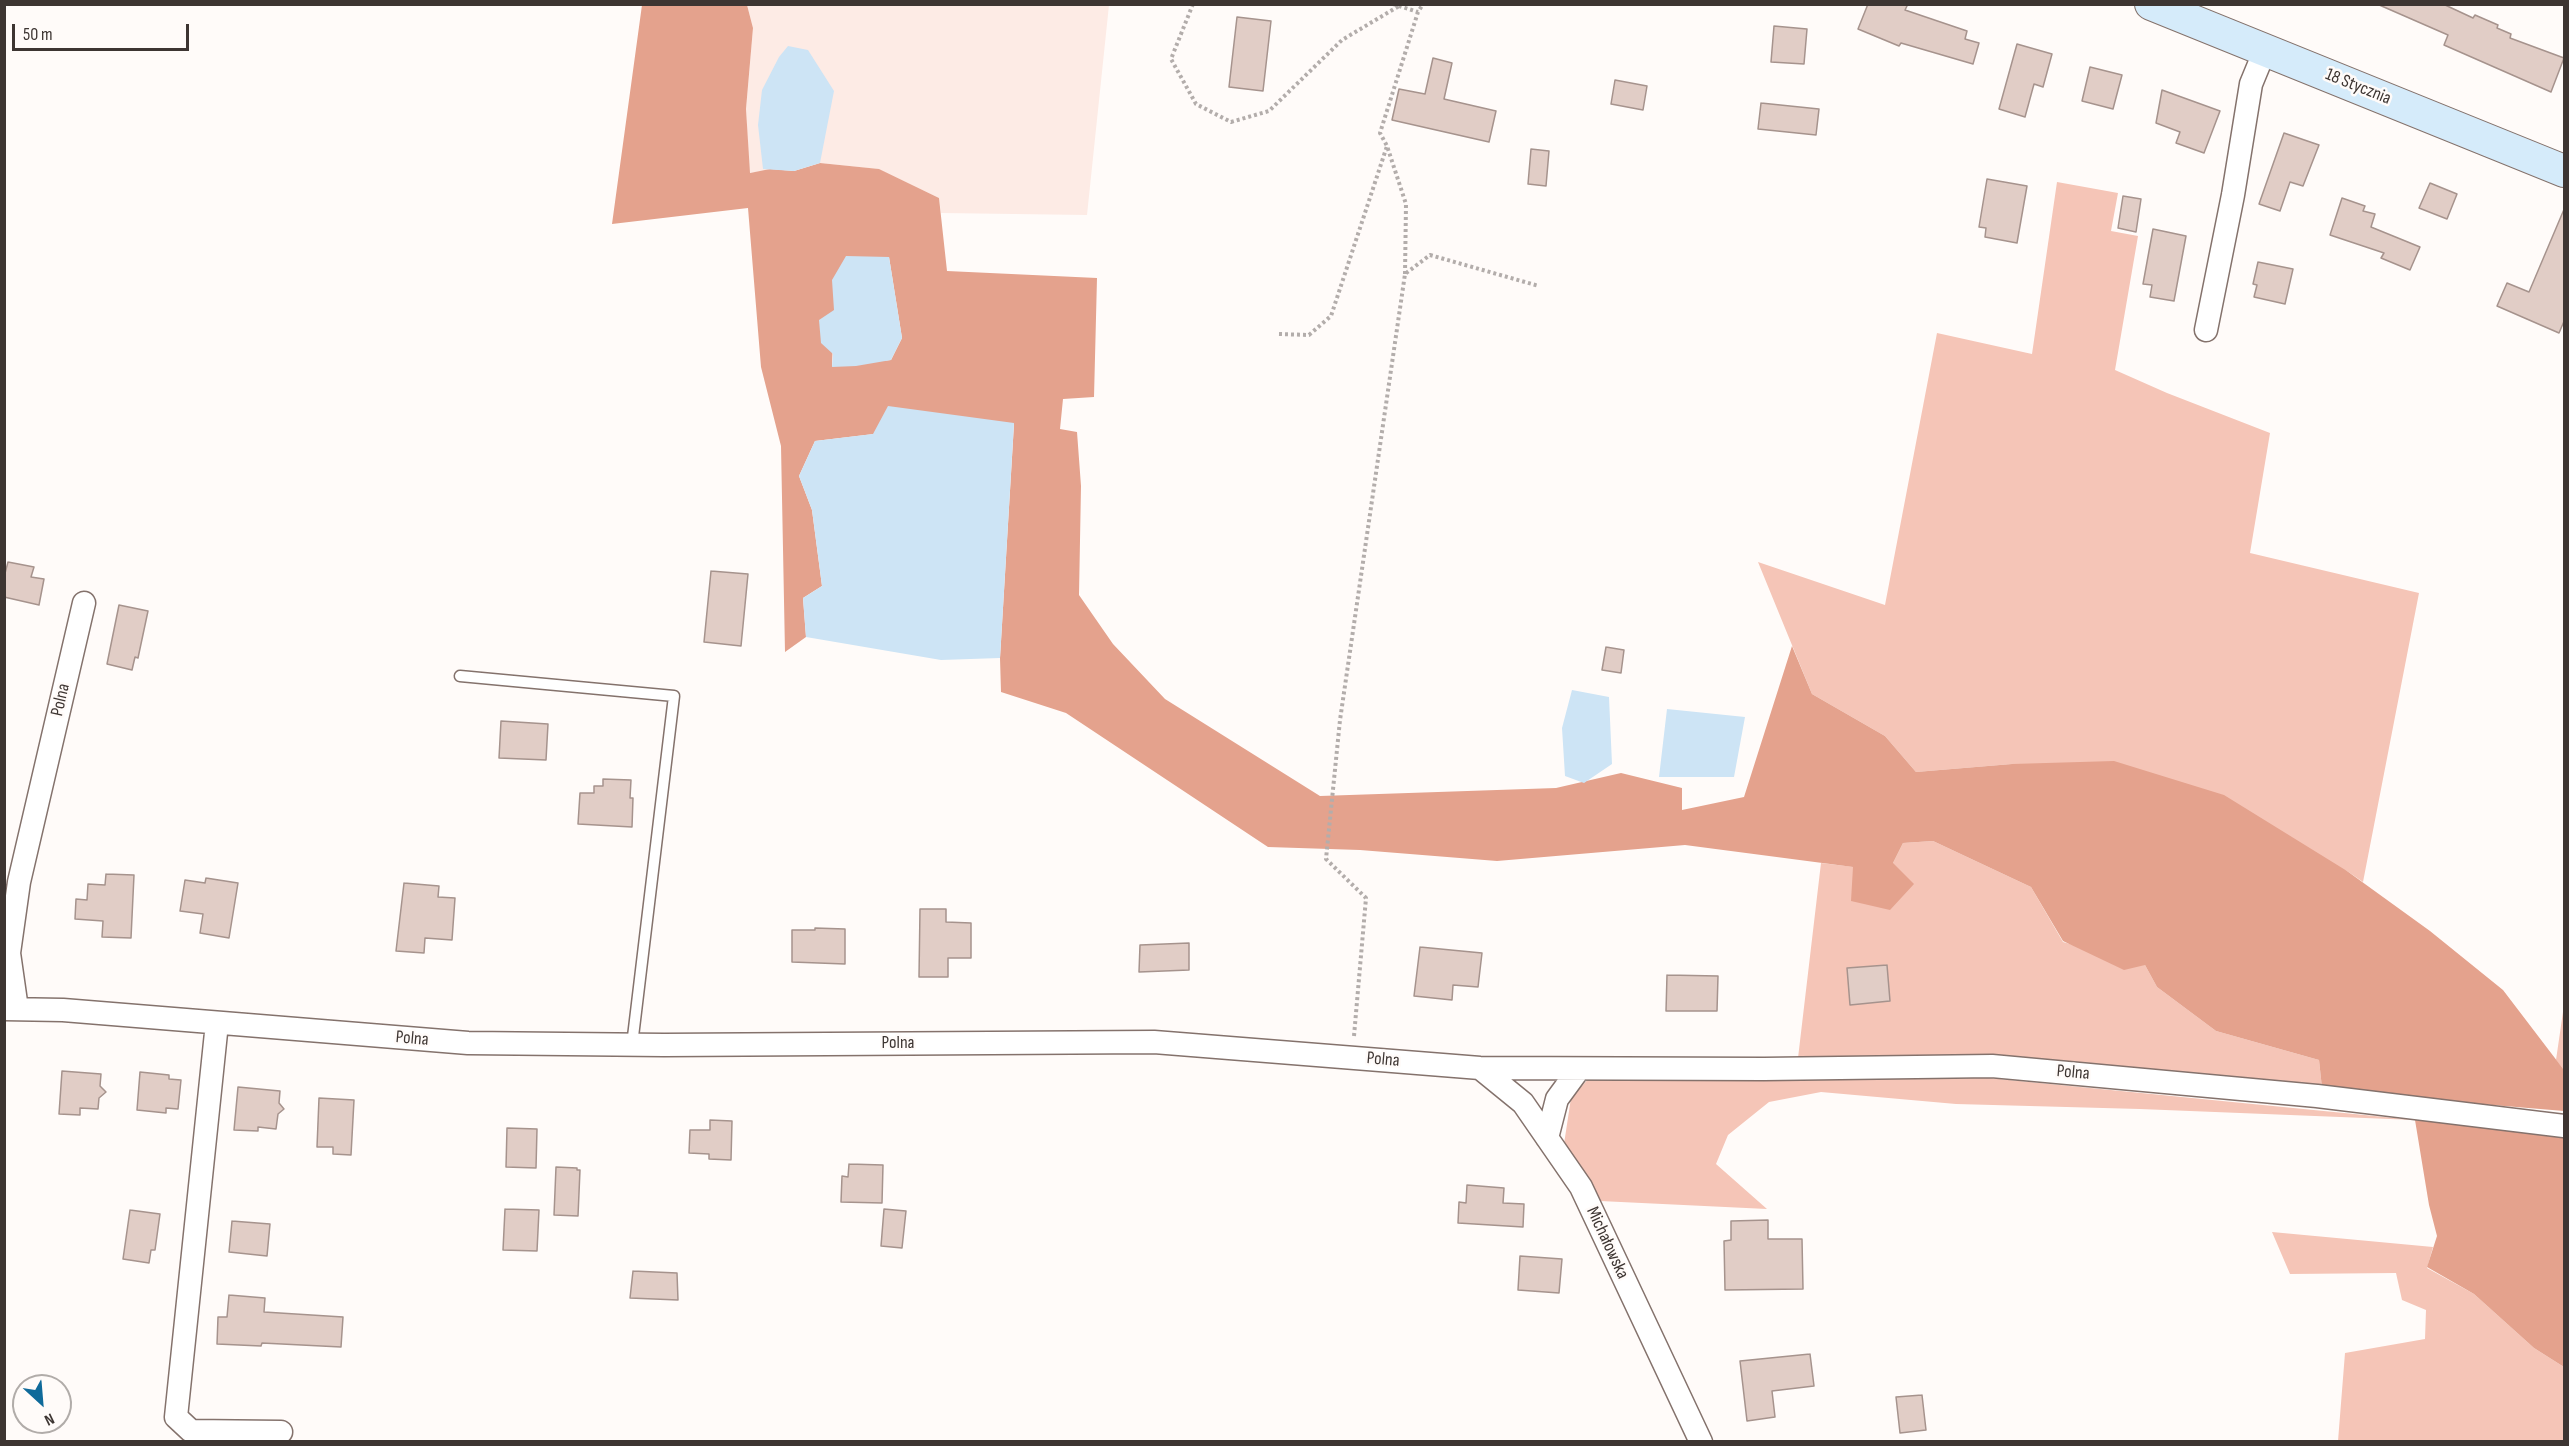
<!DOCTYPE html>
<meta charset="utf-8">
<style>
body{margin:0}
#map{position:relative;width:2569px;height:1446px;overflow:hidden;background:#fffbf9;font-family:"Sofia Sans Condensed",sans-serif}
canvas{display:block}
.frame{position:absolute;inset:0;border:6px solid #3d3532;pointer-events:none}
.north{position:absolute;left:12px;top:1374px;width:60px;height:60px;box-sizing:border-box;background:#fffbf9;border:2px solid #b1aca9;border-radius:50%;rotate:154deg;font-size:16px;font-weight:700;line-height:24px;text-align:center;color:#3d3532}
.north::after{content:'';display:block;margin:auto;width:21px;height:27px;background:#0f6a9a;clip-path:polygon(50% 0,100% 100%,50% 72%,0 100%)}
.scale{position:absolute;left:12px;top:24px;width:177px;height:27px;box-sizing:border-box;border:3px solid #3d3532;border-top:0;padding-left:8px;font-size:18px;line-height:21px;white-space:nowrap;color:#3d3532;-webkit-text-stroke:4px #fffbf9;paint-order:stroke}
</style>
<div id="map">
<canvas width="2569" height="1446"></canvas>
<div class="frame"></div>
<div class="north">N</div>
<div class="scale">50 m</div>
</div>
<script>
const ctx = document.querySelector('canvas').getContext('2d');
ctx.lineJoin = 'round';
function paint(path, color) { ctx.fillStyle = color; ctx.fill(path, 'evenodd'); }
const poly = rows => new Path2D(rows.map(r => 'M' + r).join(''));
function trace(path, color, width, dash) { ctx.strokeStyle = color; ctx.lineWidth = width; ctx.lineCap = dash ? 'butt' : 'round'; ctx.setLineDash(dash || []); ctx.stroke(path); }
function drawText(font, color, halo, rows, align = 'center') {
  ctx.font = font + ' "Sofia Sans Condensed",sans-serif'; ctx.lineWidth = 5; ctx.setLineDash([]); ctx.textBaseline = 'middle'; ctx.strokeStyle = halo; ctx.fillStyle = color; for (const [text, x, y, turn = 0] of rows) {
    ctx.save(); ctx.translate(x, y); ctx.rotate((+turn || 0) * Math.PI / 180); ctx.textAlign = isNaN(turn) ? turn : align; if (halo) ctx.strokeText(text, 0, 0); ctx.fillText(text, 0, 0); ctx.restore();
  }
}
paint(poly([
 [747,5,1109,5,1087,215,941,213,939,198,878,169,820,163,749,173,746,109,753,28]
]), '#fdebe5');
paint(poly([
 [2057,182,2118,193,2111,231,2138,236,2115,370,2167,393,2270,433,2250,553,2419,593,2363,882,2347,871,2012,764,1916,772,1885,736,1812,694,1758,562,1885,605,1937,333,2032,354],
 [1933,841,2031,887,2063,942,2145,965,2157,987,2216,1031,2319,1060,2322,1088,1798,1058,1821,863,1854,867,1893,863,1903,843],
 [2564,1005,2564,1070,2556,1060],
 [1590,1077,1649,1080,1989,1078,2415,1120,2140,1109,1956,1104,1821,1092,1769,1102,1728,1135,1716,1164,1767,1209,1600,1201,1564,1144,1571,1098],
 [2272,1232,2433,1247,2427,1268,2474,1294,2534,1348,2564,1367,2564,1441,2338,1441,2345,1353,2425,1339,2426,1310,2402,1300,2396,1273,2290,1274]
]), '#f5c5b7');
paint(poly([
 [642,5,747,5,753,28,746,109,750,173,770,169,794,171,820,163,879,169,939,198,947,271,1097,278,1094,397,1063,399,1060,429,1077,432,1081,486,1079,595,1113,644,1165,699,1320,796,1556,788,1621,773,1682,788,1682,810,1744,797,1792,646,1812,694,1885,736,1916,772,2012,764,2114,761,2224,795,2347,871,2430,931,2503,990,2564,1070,2564,1111,2409,1098,2322,1088,2319,1060,2216,1031,2157,987,2145,965,2124,970,2063,941,2031,887,1933,841,1903,843,1893,863,1914,884,1890,910,1851,901,1853,867,1685,845,1497,861,1360,850,1268,847,1066,713,1001,692,1000,658,1014,424,874,434,815,441,799,476,812,510,822,586,803,598,806,637,785,652,781,446,761,367,748,208,612,224],
 [889,257,902,338,891,360,832,366,834,311],
 [2415,1120,2564,1133,2564,1367,2534,1348,2474,1294,2427,1267,2437,1236,2429,1205]
]), '#e4a28d');
paint(poly([
 [788,46,808,50,834,91,820,163,794,171,763,169,758,125,762,90,779,57],
 [846,256,889,257,902,338,891,360,856,366,832,367,833,354,821,343,819,320,834,310,832,280],
 [888,406,1014,423,1000,658,941,660,806,637,803,598,822,586,812,510,799,476,815,441,873,434],
 [1572,690,1609,697,1612,764,1584,783,1565,776,1562,728],
 [1667,709,1745,717,1734,777,1659,777]
]), '#cde4f5');
const building = poly([
 [1868,4,1908,4,1905,10,1967,31,1965,39,1979,43,1973,64,1901,43,1899,46,1858,29,1868,4],
 [2377,4,2443,4,2473,18,2475,15,2498,25,2497,28,2511,34,2510,38,2564,58,2551,92,2444,45,2448,35,2377,4],
 [1237,17,1271,21,1263,91,1229,87,1237,17],
 [1774,26,1807,29,1804,64,1771,62,1774,26],
 [2017,44,2052,54,2043,87,2034,84,2025,117,1999,109,2017,44],
 [1433,58,1452,63,1444,99,1496,111,1489,142,1392,120,1399,89,1425,94,1433,58],
 [2090,67,2122,75,2113,109,2082,101,2090,67],
 [1615,80,1647,86,1643,110,1611,104,1615,80],
 [2162,90,2220,111,2204,153,2176,143,2180,132,2156,123,2162,90],
 [1761,103,1819,109,1816,135,1758,129,1761,103],
 [2284,133,2319,145,2303,186,2290,182,2280,211,2259,204,2284,133],
 [1531,149,1549,151,1546,186,1528,184,1531,149],
 [1987,179,2027,186,2017,243,1985,237,1986,228,1979,227,1987,179],
 [2430,183,2457,194,2447,219,2419,208,2430,183],
 [2123,196,2141,199,2136,232,2118,228,2123,196],
 [2342,198,2365,206,2363,211,2375,214,2371,227,2420,247,2410,270,2381,258,2384,253,2330,235,2342,198],
 [2565,207,2565,319,2559,333,2497,306,2507,283,2529,292,2565,207],
 [2153,229,2186,236,2174,301,2150,297,2152,285,2143,284,2153,229],
 [2258,262,2293,269,2285,304,2254,297,2257,285,2253,284,2258,262],
 [8,562,34,567,31,577,44,579,39,605,4,597,4,577,8,562],
 [711,571,748,574,741,646,704,642,711,571],
 [119,605,148,611,138,658,135,657,132,670,107,664,119,605],
 [1606,647,1624,650,1621,673,1602,670,1606,647],
 [501,721,548,724,546,760,499,758,501,721],
 [603,779,631,780,630,798,633,798,632,827,578,824,580,793,594,793,594,786,603,786,603,779],
 [106,874,134,875,131,938,102,937,103,921,75,919,76,899,87,900,88,884,105,885,106,874],
 [206,878,238,883,229,938,200,933,203,914,180,911,185,880,205,883,206,878],
 [404,883,439,886,438,897,455,898,452,940,425,938,424,953,396,951,404,883],
 [920,909,946,909,946,922,971,923,971,958,948,958,948,977,919,977,920,909],
 [815,928,845,929,845,964,792,962,792,930,815,930,815,928],
 [1189,943,1189,970,1139,972,1140,945,1189,943],
 [1420,947,1482,953,1478,987,1453,985,1452,1000,1414,996,1420,947],
 [1887,965,1890,1001,1850,1005,1847,968,1887,965],
 [1667,975,1718,976,1717,1011,1666,1011,1667,975],
 [62,1071,101,1074,100,1086,106,1092,99,1098,98,1109,80,1108,80,1115,59,1114,62,1071],
 [140,1072,169,1075,169,1079,181,1080,178,1109,166,1108,166,1113,137,1110,140,1072],
 [238,1087,280,1091,279,1103,284,1109,278,1114,276,1129,258,1127,258,1131,234,1130,238,1087],
 [319,1098,354,1100,351,1155,333,1154,333,1147,317,1147,319,1098],
 [710,1120,732,1121,731,1160,709,1159,709,1154,689,1153,690,1130,710,1130,710,1120],
 [507,1128,537,1129,536,1168,506,1167,507,1128],
 [849,1164,883,1165,882,1203,841,1202,842,1176,848,1177,849,1164],
 [556,1167,577,1168,577,1170,580,1170,578,1216,554,1215,556,1167],
 [1467,1185,1504,1188,1503,1203,1524,1204,1523,1227,1458,1223,1459,1202,1466,1203,1467,1185],
 [505,1209,539,1210,537,1251,503,1250,505,1209],
 [884,1209,906,1211,902,1248,881,1246,884,1209],
 [130,1210,160,1214,155,1250,151,1250,149,1263,123,1259,130,1210],
 [1768,1220,1768,1239,1802,1239,1803,1289,1725,1290,1724,1241,1731,1240,1731,1221,1768,1220],
 [232,1221,270,1224,267,1256,229,1252,232,1221],
 [1520,1256,1562,1259,1559,1293,1518,1290,1520,1256],
 [633,1271,677,1273,678,1300,630,1298,633,1271],
 [229,1295,265,1298,264,1312,343,1317,341,1347,262,1343,261,1346,217,1344,218,1317,227,1317,229,1295],
 [1810,1354,1814,1386,1772,1391,1775,1417,1747,1421,1740,1361,1810,1354],
 [1922,1395,1926,1430,1900,1433,1896,1397,1922,1395]
]);
paint(building, '#e1cdc6');
trace(building, '#a6938d', 1.5);
const lane = poly([
 [460,676,674,696,632,1045]
]);
const street = poly([
 [2206,330,2233,195,2251,84,2265,50],
 [4,1009,63,1010,468,1043,664,1045,1154,1042,1480,1068,1764,1069,1992,1066,2317,1096,2564,1126],
 [17,1009,9,953,19,882,84,603],
 [217,1023,176,1417,191,1431,281,1432],
 [1480,1068,1523,1103,1581,1187,1701,1442],
 [1547,1138,1557,1099,1579,1069]
]);
const secondary = poly([
 [2151,4,2564,171]
]);
trace(lane, '#84726c', 13);
trace(street, '#84726c', 25);
trace(secondary, '#84726c', 34);
trace(poly([
 [1193,4,1171,59,1196,104,1231,122,1269,111,1342,40,1399,6],
 [1393,4,1418,12],
 [1405,274,1406,204,1387,146,1380,133,1418,12,1423,4],
 [1279,334,1309,335,1331,316,1387,146],
 [1354,1036,1366,898,1326,859,1340,720,1405,274,1430,255,1539,286]
]), '#b3adab', 4, [3, 3]);
trace(lane, '#fff', 10);
trace(street, '#fff', 22);
trace(secondary, '#d5ebfa', 32);
drawText('18px', '#3d3532', '#fffbf9', [
 ["18 Stycznia",2358,87,22],
 ["Polna",61,700,-77],
 ["Polna",412,1039,5],
 ["Polna",898,1043],
 ["Polna",1383,1060,5],
 ["Polna",2073,1073,5],
 ["Michałowska",1607,1243,65]
]);
</script>
